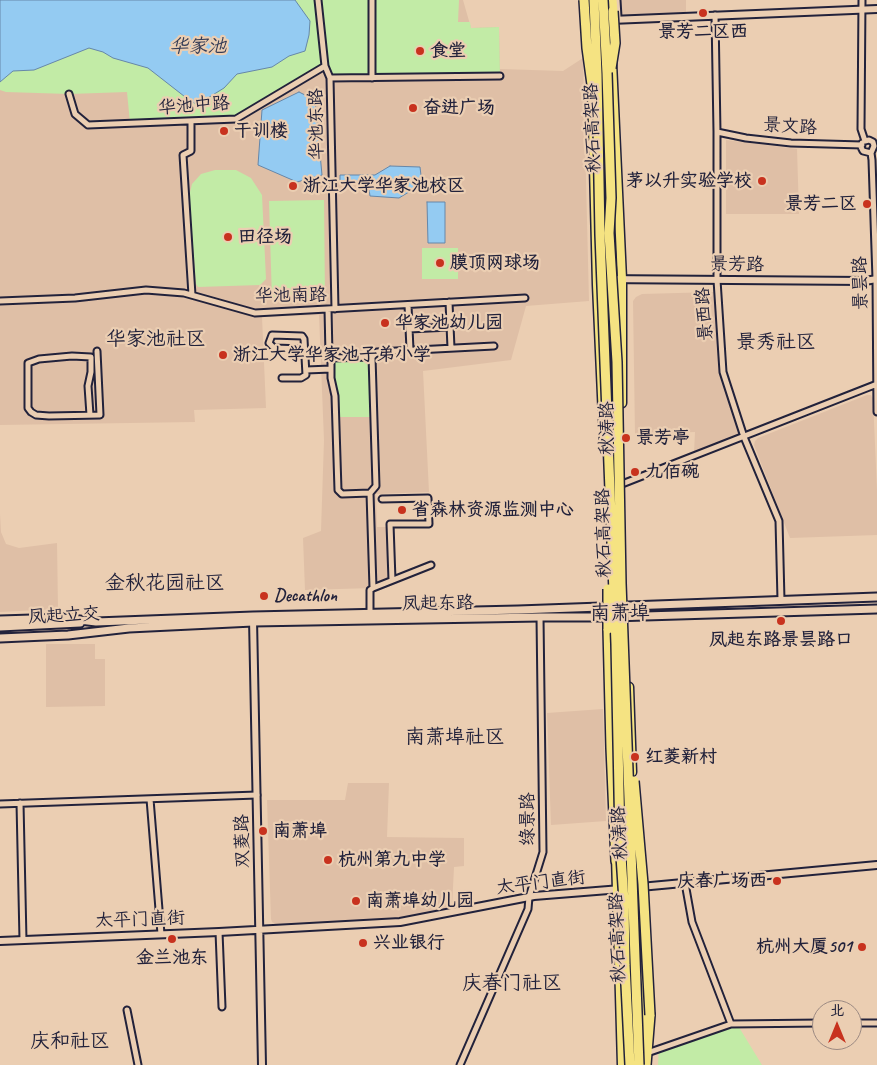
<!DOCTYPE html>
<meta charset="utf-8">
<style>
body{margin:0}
#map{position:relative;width:877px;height:1065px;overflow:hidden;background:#ebceb2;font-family:Caveat,"LXGW WenKai TC",sans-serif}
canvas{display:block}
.north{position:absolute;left:812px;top:1000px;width:50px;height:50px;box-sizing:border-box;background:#ebceb2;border:1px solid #9b8982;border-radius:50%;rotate:0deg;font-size:14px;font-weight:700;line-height:20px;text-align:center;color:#22223b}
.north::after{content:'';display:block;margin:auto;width:18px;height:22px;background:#c8321e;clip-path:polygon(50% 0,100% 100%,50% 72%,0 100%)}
</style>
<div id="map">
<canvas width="877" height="1065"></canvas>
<div class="north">北</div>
</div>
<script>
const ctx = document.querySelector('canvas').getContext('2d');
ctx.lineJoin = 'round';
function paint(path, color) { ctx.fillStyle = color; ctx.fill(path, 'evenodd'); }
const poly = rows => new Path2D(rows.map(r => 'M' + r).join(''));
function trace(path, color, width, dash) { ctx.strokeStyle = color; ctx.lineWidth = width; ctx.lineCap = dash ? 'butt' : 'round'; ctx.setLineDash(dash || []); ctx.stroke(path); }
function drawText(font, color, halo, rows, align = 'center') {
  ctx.font = font + ' Caveat,"LXGW WenKai TC",sans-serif'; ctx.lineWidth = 4.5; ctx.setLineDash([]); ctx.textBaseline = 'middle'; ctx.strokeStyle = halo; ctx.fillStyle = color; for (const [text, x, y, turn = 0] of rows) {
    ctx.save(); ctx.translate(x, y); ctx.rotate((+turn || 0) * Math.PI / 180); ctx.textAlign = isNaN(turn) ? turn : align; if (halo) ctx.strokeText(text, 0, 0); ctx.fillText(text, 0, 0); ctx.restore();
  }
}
paint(poly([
 [0,0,463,0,471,28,499,27,500,69,563,71,583,58,589,301,526,306,511,360,423,371,429,492,376,494,377,527,387,527,388,586,373,588,305,590,303,538,321,531,324,440,319,315,262,317,266,408,194,410,195,422,0,425],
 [621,0,686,0,686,12,621,16],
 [726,140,797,149,799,214,726,214],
 [714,292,719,371,740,436,694,453,695,432,635,434,633,301,636,297,642,294],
 [867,395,871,395,873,399,877,490,877,535,790,538,754,445,755,441,758,438],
 [0,514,1,532,6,544,19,548,57,543,58,609,0,612],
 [46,644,95,644,95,659,105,659,105,706,46,707],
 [603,709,606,821,551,825,547,713],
 [348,783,389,783,387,837,464,838,464,866,454,867,452,908,400,918,277,925,272,922,271,919,267,800,345,800]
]), '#dfbfa6');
paint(poly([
 [0,0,459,0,458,22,470,22,471,28,499,27,500,76,330,78,326,66,236,119,130,123,127,92,69,94,6,92,0,90],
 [215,170,236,170,251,178,262,195,266,279,260,285,198,287,196,284,189,196,192,184,201,174],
 [324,200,325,299,272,300,269,201],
 [422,248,458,248,458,279,422,279],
 [372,357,374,417,336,417,331,358],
 [737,1024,762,1065,658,1065,659,1045]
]), '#c2eba6');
const water = poly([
 [0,0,295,0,310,21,309,35,305,51,289,56,272,67,237,74,224,88,203,101,201,107,189,100,148,68,113,58,103,52,89,48,34,70,13,71,0,82,0,0],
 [299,92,315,100,322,175,297,182,258,165,262,110,299,92],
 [390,166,420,167,422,184,399,198,370,196,368,182,340,181,340,175,375,175,390,166],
 [427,202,445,202,445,243,428,243,427,202]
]);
paint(water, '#94cbf2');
trace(water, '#6687a9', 1);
const minor = poly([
 [318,0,325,66,330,78,335,309],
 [372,0,372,78],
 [617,0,618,17],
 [862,0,861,129,865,141],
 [715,15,717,132,717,280,723,372,744,437,779,521,781,600],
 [330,78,500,76],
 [69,94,75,114,88,125,236,119,325,66],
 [191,121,191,151,183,155,192,295],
 [717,132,746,138,791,143,862,145],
 [865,141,869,140,873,142,874,146,871,153],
 [862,143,861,147,863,151,871,153],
 [871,153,872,160,876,279,877,412],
 [0,301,75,298,146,290,184,293,255,313,525,298],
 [449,302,451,348],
 [408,305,410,350],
 [328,309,329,355,331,358],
 [409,329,450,327],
 [372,357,376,486,370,493,373,588],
 [306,370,331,369],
 [282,378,301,378,306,375,304,339,302,336,272,335,269,343,274,348,305,349],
 [90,415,88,386,91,372,91,357,72,356,39,359,28,363,28,408,31,412,36,415,49,416,100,415,97,351],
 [622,484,877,384],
 [370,493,342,494,338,490,335,396,331,378,331,358,372,357,377,352,494,346],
 [382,499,428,498,429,524,390,524,392,580],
 [370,613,370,590,373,588,431,565],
 [150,799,161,934],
 [20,803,23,940],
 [0,804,257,795],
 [685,883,692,922,731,1024],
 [219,932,222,1007],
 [127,1010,138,1065],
 [852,1023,877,1023],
 [650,1052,731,1024,822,1023],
 [460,1065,528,909,529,897,543,852,540,617]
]);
const tertiary = poly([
 [611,20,877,9],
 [598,279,865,281,877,279],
 [253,619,262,1065],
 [640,887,877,865],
 [0,941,219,932,400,922,534,896,621,889]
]);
const secondary = poly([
 [0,620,63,618,96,622,253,616,518,610,877,597],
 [0,627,80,623],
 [0,638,68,635,129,628,253,622,540,617,612,617,877,609]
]);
const primary = poly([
 [612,62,622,279,622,403],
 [592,87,597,285,604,440],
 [629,687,632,772],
 [634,836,638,887,644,1042],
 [616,856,622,1065]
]);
const trunk = poly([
 [612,0,613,11],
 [608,629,611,748,616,861],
 [646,1065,650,1015]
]);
trace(minor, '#22223b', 9);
trace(tertiary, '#22223b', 10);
trace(secondary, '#22223b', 11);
trace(primary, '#22223b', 11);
trace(trunk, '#22223b', 12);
trace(minor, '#ebceb2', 5);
trace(tertiary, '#ebceb2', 6);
trace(secondary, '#ebceb2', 7);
trace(primary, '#f5e382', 8);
trace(trunk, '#f5e382', 9);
const trunkBridge = poly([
 [584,0,587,48,593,92],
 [594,0,597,74,600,235,616,644,620,841,624,901,625,965,630,1065],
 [603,0,607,73,611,198,609,233,617,362,621,583,639,1065],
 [611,68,615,43,613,11],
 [608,629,608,589],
 [634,781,643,884,650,1015]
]);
trace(trunkBridge, '#22223b', 12, []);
trace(trunkBridge, '#f5e382', 9);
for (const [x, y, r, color] of [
 [703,13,5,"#c8321e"],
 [420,51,5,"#c8321e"],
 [413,108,5,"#c8321e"],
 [224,131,5,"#c8321e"],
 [762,181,5,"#c8321e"],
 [293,186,5,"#c8321e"],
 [867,204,5,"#c8321e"],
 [228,237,5,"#c8321e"],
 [440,263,5,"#c8321e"],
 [385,323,5,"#c8321e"],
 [223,355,5,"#c8321e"],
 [626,438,5,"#c8321e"],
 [635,472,5,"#c8321e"],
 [402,510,5,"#c8321e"],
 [264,596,5,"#c8321e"],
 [781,621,5,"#c8321e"],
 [635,757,5,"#c8321e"],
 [263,831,5,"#c8321e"],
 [328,860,5,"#c8321e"],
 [777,881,5,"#c8321e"],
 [356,901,5,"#c8321e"],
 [172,939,5,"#c8321e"],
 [363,943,5,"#c8321e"],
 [862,947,5,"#c8321e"]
]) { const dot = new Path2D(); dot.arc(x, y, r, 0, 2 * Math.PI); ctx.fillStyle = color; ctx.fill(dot); trace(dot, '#ebceb2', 2); }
drawText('bold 18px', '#22223b', '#ebceb2', [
 ["景芳二区西",703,32,"center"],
 ["食堂",430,51],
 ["奋进广场",423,108],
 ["干训楼",234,131],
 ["茅以升实验学校",752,181,"right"],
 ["浙江大学华家池校区",303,186],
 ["景芳二区",857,204,"right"],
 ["田径场",238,237],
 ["膜顶网球场",450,263],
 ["华家池幼儿园",395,323],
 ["浙江大学华家池子弟小学",233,355],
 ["景芳亭",636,438],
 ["九佰碗",645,472],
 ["省森林资源监测中心",412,510],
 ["Decathlon",274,596],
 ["凤起东路景昙路口",781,640,"center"],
 ["红菱新村",645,757],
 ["南萧埠",273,831],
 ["杭州第九中学",338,860],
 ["庆春广场西",767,881,"right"],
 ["南萧埠幼儿园",366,901],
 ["兴业银行",373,943],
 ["杭州大厦501",852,947,"right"],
 ["金兰池东",172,958,"center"]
], 'left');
drawText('18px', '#22223b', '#ebceb2', [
 ["华池中路",194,106,-4],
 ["华池东路",317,124,-91],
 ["景文路",790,127,4],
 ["秋石高架路",593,128,-92],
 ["景芳路",737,265,1],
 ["景昙路",861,283,-91],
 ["华池南路",291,296,-1],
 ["景西路",705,314,-94],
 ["秋涛路",607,428,-90],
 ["秋石高架路",604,533,-91],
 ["凤起东路",438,604,-1],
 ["凤起立交",64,616,-3],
 ["绿景路",528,819,-90],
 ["秋涛路",620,833,-93],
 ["双菱路",243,841,-91],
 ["太平门直街",541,883,-7],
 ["太平门直街",140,920,-2],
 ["秋石高架路",618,938,-92]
]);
drawText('italic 19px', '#333b56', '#ebceb2', [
 ["华家池",198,47]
]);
drawText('20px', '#22223b', '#ebceb2', [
 ["华家池社区",156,340],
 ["景秀社区",776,343],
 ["金秋花园社区",165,584],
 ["南萧埠",620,614],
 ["南萧埠社区",455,738],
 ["庆春门社区",512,984],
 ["庆和社区",70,1042]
]);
</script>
